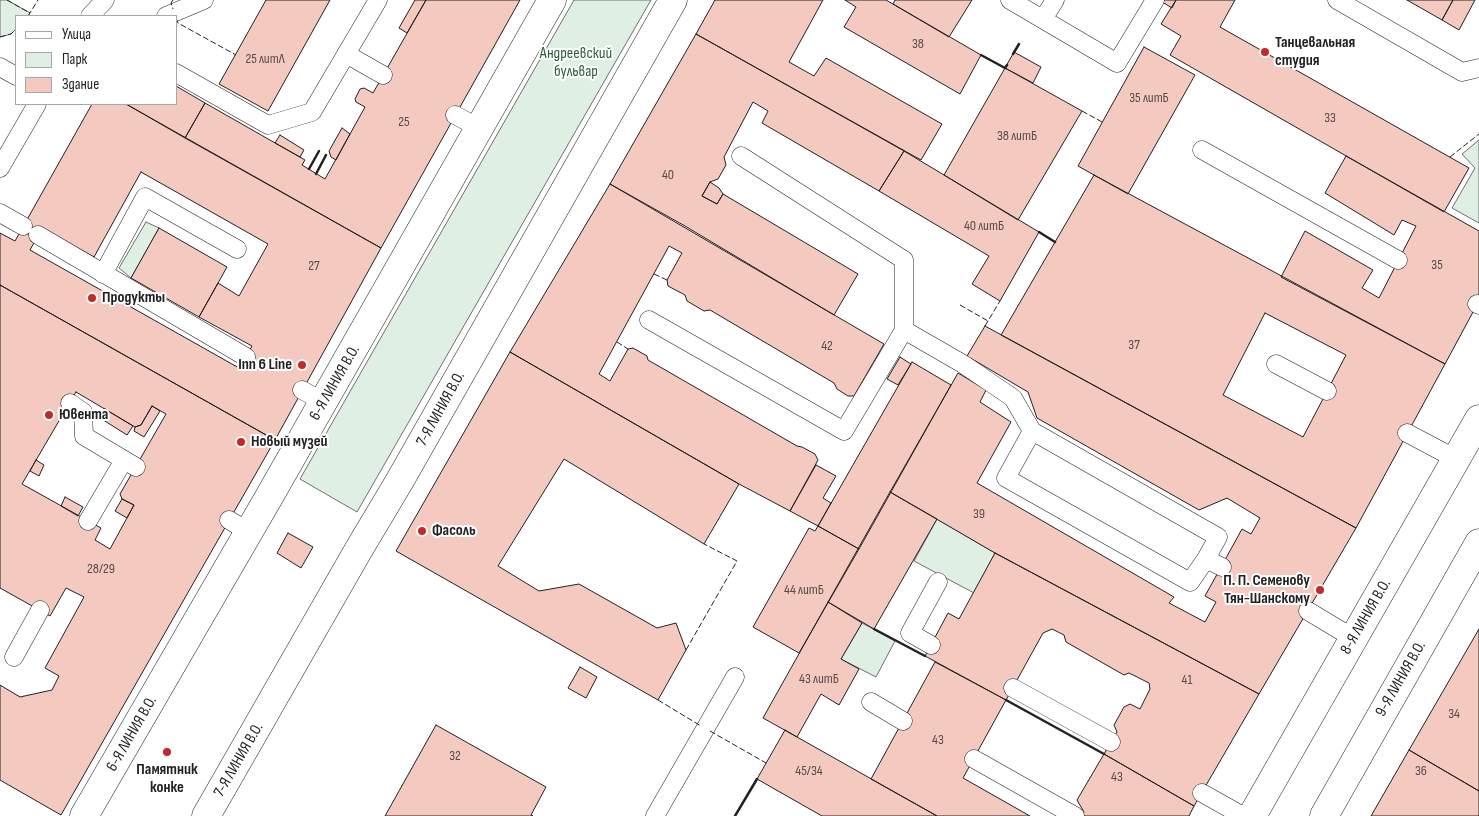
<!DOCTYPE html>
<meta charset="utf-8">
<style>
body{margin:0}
#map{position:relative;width:1479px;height:816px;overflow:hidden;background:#fff;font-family:"Sofia Sans Condensed",sans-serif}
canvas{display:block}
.legend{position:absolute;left:15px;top:15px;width:162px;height:90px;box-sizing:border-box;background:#fff;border:1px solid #a7a7a7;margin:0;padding:6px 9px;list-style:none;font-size:15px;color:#222}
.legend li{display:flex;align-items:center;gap:10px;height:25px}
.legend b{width:25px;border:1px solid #a7a7a7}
</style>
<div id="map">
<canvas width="1479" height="816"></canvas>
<ul class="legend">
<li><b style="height:6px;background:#fff"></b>Улица</li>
<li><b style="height:14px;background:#e0efe3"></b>Парк</li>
<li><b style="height:14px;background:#f3c9c0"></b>Здание</li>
</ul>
</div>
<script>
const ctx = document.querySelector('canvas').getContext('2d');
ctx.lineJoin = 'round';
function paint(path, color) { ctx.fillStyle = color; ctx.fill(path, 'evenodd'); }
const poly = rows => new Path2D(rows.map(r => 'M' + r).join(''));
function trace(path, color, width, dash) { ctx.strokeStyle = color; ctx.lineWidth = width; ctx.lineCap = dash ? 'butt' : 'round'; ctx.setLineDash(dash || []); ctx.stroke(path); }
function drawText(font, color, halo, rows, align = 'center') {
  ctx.font = font + ' "Sofia Sans Condensed",sans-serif'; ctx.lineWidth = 4; ctx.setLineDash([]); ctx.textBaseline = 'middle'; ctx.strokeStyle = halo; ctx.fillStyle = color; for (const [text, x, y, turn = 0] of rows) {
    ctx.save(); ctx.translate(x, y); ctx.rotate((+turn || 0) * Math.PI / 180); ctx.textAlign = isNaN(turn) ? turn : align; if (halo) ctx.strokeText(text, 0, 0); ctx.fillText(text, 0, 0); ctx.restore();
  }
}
const green = poly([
 [0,0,7,0,30,13,28,16,16,16,16,29,11,34,0,37,0,0],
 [574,0,651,0,357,512,300,479,574,0],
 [1479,140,1479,223,1452,208,1475,168,1462,154,1479,140],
 [146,222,159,228,131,278,119,268,146,222],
 [937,519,995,553,974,593,914,561,937,519],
 [862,623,895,641,876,677,841,659,862,623]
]);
paint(green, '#e0efe3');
trace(green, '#6f6f6f', 1);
const building = poly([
 [266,0,330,0,268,111,219,84,266,0],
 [415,0,426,0,407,33,399,28,415,0],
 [426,0,520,0,381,248,185,138,205,103,305,160,302,165,325,179,365,107,356,102,355,99,360,89,364,88,373,93,426,0],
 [715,0,823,0,789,62,814,76,826,58,942,124,921,160,696,34,715,0],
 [845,0,886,0,981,55,960,94,844,27,856,7,845,0],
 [895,0,972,0,949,37,893,4,895,0],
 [1159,0,1176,0,1172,8,1159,0],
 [1176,0,1235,0,1220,27,1469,168,1444,212,1170,55,1181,36,1161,24,1176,0],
 [1407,0,1453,0,1442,20,1407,0],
 [1453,0,1475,0,1459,30,1442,20,1453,0],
 [696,34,904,151,879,191,762,123,768,111,753,102,724,157,726,165,718,179,710,182,702,196,717,204,723,194,858,274,834,315,685,226,610,184,696,34],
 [1144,47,1195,75,1128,194,1078,166,1144,47],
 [1014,52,1041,67,1033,83,1005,68,1014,52],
 [1005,68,1082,111,1018,220,944,175,1005,68],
 [176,86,205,103,185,138,126,104,176,104,176,86],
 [92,104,126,104,381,248,275,440,0,285,0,233,15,241,92,104],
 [141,172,268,244,239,296,218,283,199,317,252,346,239,368,30,250,42,228,94,257,141,172],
 [342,128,350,134,336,160,331,157,329,151,342,128],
 [280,135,304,150,300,157,275,143,280,135],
 [904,151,1039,232,1000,301,972,284,989,256,879,191,904,151],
 [1346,156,1479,231,1479,301,1445,364,1281,277,1305,231,1373,270,1362,288,1379,298,1416,226,1402,220,1394,235,1325,193,1346,156],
 [1094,175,1445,364,1356,528,1001,335,1094,175],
 [1265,313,1346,355,1303,437,1223,395,1265,313],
 [710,182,719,188,723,194,717,204,702,196,710,182],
 [610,184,884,344,854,396,848,396,837,389,834,383,710,310,704,311,687,301,685,295,668,286,667,280,682,253,669,246,599,374,610,381,628,349,633,348,647,356,648,360,797,446,802,447,815,454,818,460,790,511,739,484,510,352,610,184],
 [159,228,227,267,199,317,131,278,159,228],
 [0,285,275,440,61,815,0,780,0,685,20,697,52,690,59,676,45,668,84,597,66,588,50,616,0,588,0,285],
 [76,392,135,427,141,425,152,406,166,414,120,494,122,499,134,505,110,549,95,540,101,528,22,484,76,392],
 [985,326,1356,528,1259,694,995,553,890,492,958,373,986,390,980,402,1011,422,977,483,1174,597,1169,603,1205,622,1216,602,1205,596,1242,529,1251,534,1260,518,1227,498,1199,510,1037,418,1028,392,967,356,985,326],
 [510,352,739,484,704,544,564,459,498,566,539,591,579,584,657,628,676,623,686,650,658,700,396,551,510,352],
 [900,357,911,364,898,385,887,379,900,357],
 [912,362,951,385,859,549,818,526,912,362],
 [152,406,160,411,144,437,134,431,135,427,141,425,152,406],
 [105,409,133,426,127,435,100,418,105,409],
 [36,460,44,465,39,476,30,471,36,460],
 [816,465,836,476,823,498,831,503,818,526,790,511,816,465],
 [890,492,937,519,874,629,828,602,890,492],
 [65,497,83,507,78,516,61,506,65,497],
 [122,499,134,505,127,518,115,511,122,499],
 [818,526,859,549,799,653,753,627,809,528,815,531,818,526],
 [288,533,313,547,301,568,277,553,288,533],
 [995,553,1259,694,1194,806,1104,754,1117,732,1114,725,1124,707,1130,704,1140,709,1150,689,1149,683,1129,673,1124,675,1066,642,1064,635,1052,629,1043,633,1006,700,925,656,948,613,959,619,995,553],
 [828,602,862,623,841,659,859,669,839,705,821,694,797,737,763,718,828,602],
 [1479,629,1479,791,1409,750,1479,629],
 [935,662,1006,700,963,778,1030,816,937,816,871,779,935,662],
 [580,667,597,677,586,698,568,688,580,667],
 [436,725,546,787,531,815,533,816,385,816,436,725],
 [785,730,797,737,937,816,822,816,757,779,785,730],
 [1409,750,1479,791,1479,816,1371,816,1409,750],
 [1104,754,1194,806,1189,816,1082,816,1084,812,1077,800,1104,754]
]);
paint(building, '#f3c9c0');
trace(building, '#222', 1);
const service = poly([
 [1010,0,1117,63,1155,0],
 [1337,0,1462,72,1479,68],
 [90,16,105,0],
 [166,16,204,0],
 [1043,19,1055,0],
 [346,54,383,75],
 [0,67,16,76],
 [176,73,268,125,312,112,378,0],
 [455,115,479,128],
 [1202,150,1398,260],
 [0,168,37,104],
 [0,213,23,226],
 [38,235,246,357],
 [103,274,145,197,237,249],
 [1477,304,1479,305],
 [649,320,844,431,904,330,904,260,741,156],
 [904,330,963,364,1013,398,1032,431,1218,537,1206,559,1222,567],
 [1276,364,1327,391],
 [302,390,324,402],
 [70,403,83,412,84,436,136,467],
 [1032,431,1006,478,1190,582,1206,559],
 [1407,433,1456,459],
 [229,520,249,532],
 [88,521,124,460],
 [1308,611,1353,638],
 [931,645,910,633,938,582],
 [14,657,40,610],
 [1013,688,1111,742],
 [871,702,903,721],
 [974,759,1075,816],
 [1202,793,1243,816],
 [655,816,735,677]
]);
const pedestrian = poly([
 [84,816,269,497,552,0],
 [206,816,359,549,399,482,673,0]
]);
const secondary = poly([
 [1252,816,1479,419],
 [1324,816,1479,543]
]);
trace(service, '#222', 19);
trace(pedestrian, '#222', 29);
trace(secondary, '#222', 29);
trace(service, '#fff', 18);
trace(pedestrian, '#fff', 28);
trace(secondary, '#fff', 28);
trace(poly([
 [7,0,30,13],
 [173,0,171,3,173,9],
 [28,16,38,0],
 [176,18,178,23,236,55],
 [0,37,11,34,16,29],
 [1082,111,1102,122],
 [1450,157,1479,134],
 [654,274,667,280],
 [960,305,988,321],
 [985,326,1000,301],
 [617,342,628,349],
 [686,650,737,561,704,544],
 [658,700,701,726],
 [710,731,766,763]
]), '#222', 1, [6, 2.5]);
trace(poly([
 [1013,54,1019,44],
 [981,55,1005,68,1007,65],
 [309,169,319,151],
 [316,174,326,155],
 [1039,232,1055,242],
 [874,629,925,656],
 [1006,700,1104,754],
 [735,816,757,779]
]), '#222', 2.5);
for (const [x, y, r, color] of [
 [1265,52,5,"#c62828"],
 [92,298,5,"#c62828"],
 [302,365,5,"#c62828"],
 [49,415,5,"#c62828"],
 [241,442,5,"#c62828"],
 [422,531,5,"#c62828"],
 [1320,590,5,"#c62828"],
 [167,752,5,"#c62828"]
]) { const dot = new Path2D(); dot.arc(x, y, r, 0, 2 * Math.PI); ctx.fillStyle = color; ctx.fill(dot); trace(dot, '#fff', 2); }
drawText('14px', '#564c4a', null, [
 ["38",918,44],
 ["25 литЛ",265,59],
 ["35 литБ",1149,98],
 ["33",1330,118],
 ["25",404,122],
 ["38 литБ",1017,136],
 ["40",668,175],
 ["40 литБ",984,226],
 ["35",1437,265],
 ["27",314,266],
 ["37",1134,345],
 ["42",827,346],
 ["39",979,514],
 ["28/29",101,569],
 ["44 литБ",804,590],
 ["43 литБ",819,679],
 ["41",1187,680],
 ["34",1454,714],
 ["43",938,740],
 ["32",455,756],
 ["45/34",809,771],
 ["36",1421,771],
 ["43",1117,777]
]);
drawText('bold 16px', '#222', '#fff', [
 ["Танцевальная",1275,43],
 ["студия",1275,61],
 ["Продукты",102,298],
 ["Inn 6 Line",292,365,"right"],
 ["Ювента",59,415],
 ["Новый музей",251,442],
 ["Фасоль",432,531],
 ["П. П. Семенову",1310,581,"right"],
 ["Тян-Шанскому",1310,599,"right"],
 ["Памятник",167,770,"center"],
 ["конке",167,788,"center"]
], 'left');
drawText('16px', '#2f5e38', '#fff', [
 ["Андреевский",576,54],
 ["бульвар",576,72]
]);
drawText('16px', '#222', '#fff', [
 ["6-Я ЛИНИЯ В.О.",335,383,-60],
 ["7-Я ЛИНИЯ В.О.",441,409,-61],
 ["8-Я ЛИНИЯ В.О.",1366,617,-60],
 ["9-Я ЛИНИЯ В.О.",1401,679,-60],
 ["6-Я ЛИНИЯ В.О.",132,734,-60],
 ["7-Я ЛИНИЯ В.О.",239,760,-60]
]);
</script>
